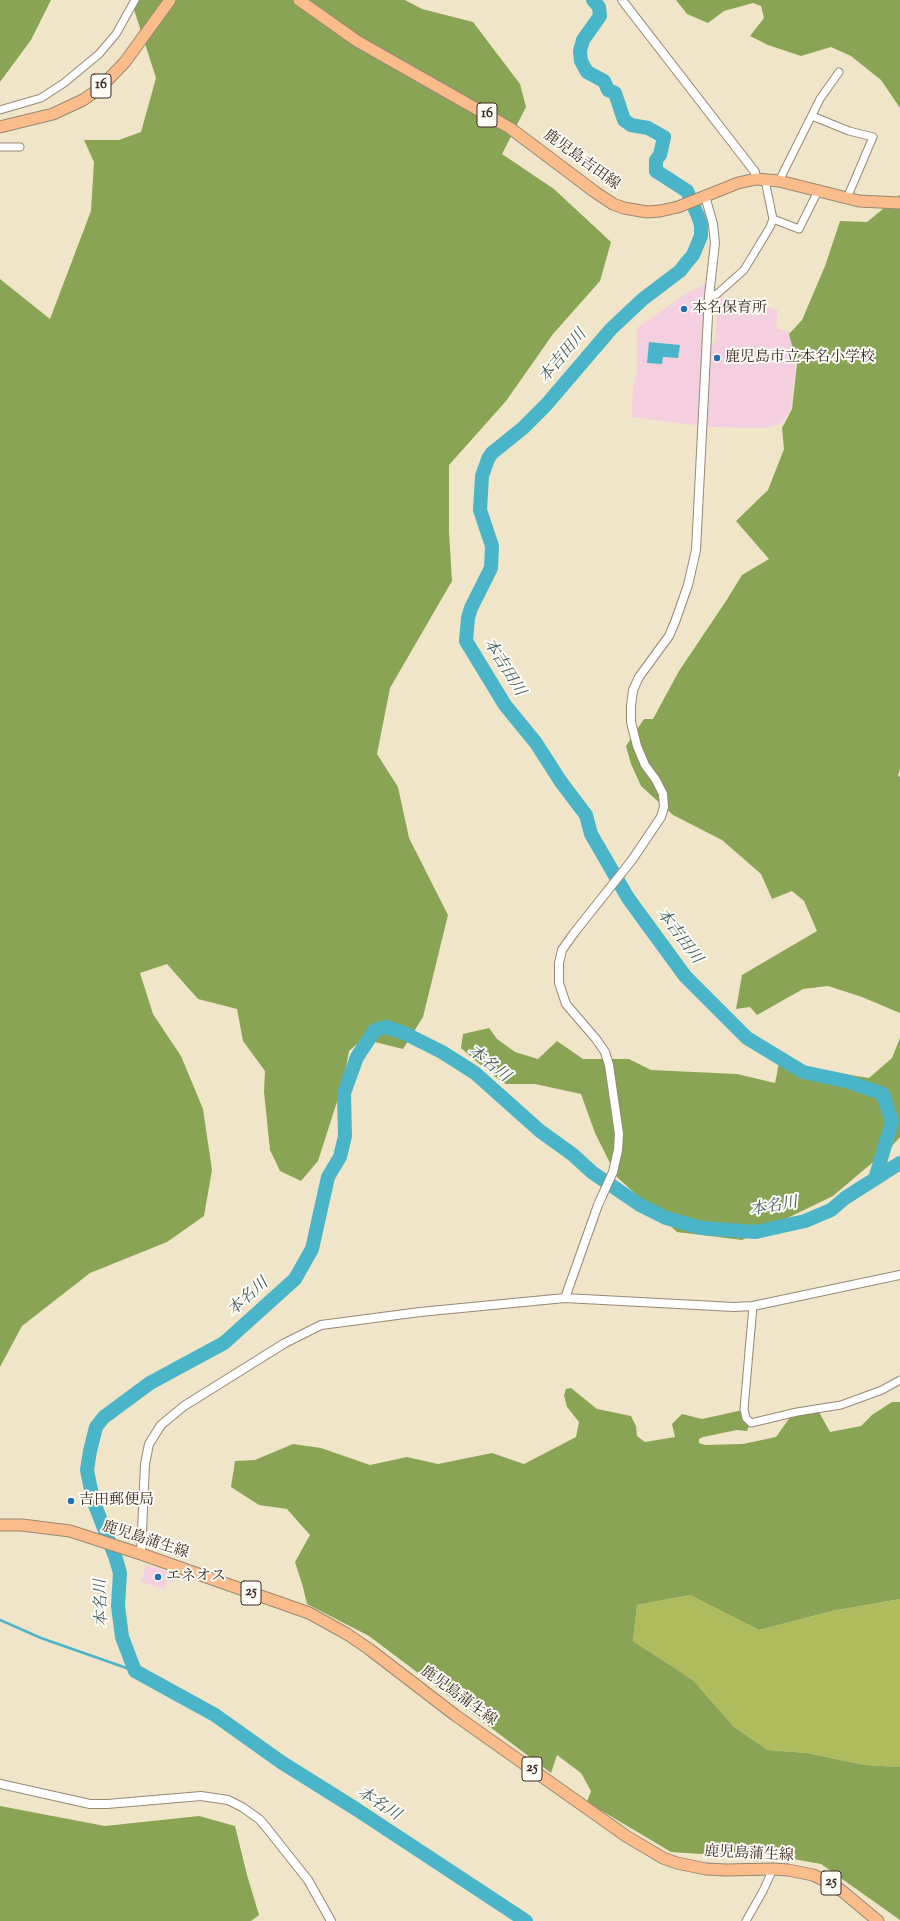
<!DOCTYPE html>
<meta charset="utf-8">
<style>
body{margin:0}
canvas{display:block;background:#f0e5c8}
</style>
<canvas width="900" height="1921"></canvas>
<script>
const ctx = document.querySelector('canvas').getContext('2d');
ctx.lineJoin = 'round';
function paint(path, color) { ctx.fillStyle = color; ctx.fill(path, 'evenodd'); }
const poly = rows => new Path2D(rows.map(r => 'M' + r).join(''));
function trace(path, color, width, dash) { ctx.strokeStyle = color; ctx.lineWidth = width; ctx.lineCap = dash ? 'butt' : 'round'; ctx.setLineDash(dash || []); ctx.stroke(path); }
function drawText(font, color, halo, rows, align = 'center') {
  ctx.font = font + ' "Sorts Mill Goudy","Noto Serif JP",serif'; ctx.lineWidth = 4; ctx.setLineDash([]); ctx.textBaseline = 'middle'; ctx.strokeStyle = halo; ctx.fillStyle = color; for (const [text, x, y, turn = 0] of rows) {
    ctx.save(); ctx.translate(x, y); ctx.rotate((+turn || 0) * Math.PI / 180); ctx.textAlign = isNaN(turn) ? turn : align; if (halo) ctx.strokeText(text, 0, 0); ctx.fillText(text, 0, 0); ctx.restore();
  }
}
paint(poly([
 [707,283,703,343,715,343,718,301,723,297,778,310,776,328,799,334,791,408,782,423,766,428,711,427,632,417,633,386,637,372,637,328,687,293],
 [146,1565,175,1574,172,1583,167,1581,164,1589,141,1582]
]), '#f3cfe0');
paint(poly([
 [690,1595,759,1630,832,1611,900,1599,900,1767,865,1765,807,1753,768,1750,734,1727,693,1680,633,1641,637,1605]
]), '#aebc5e');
paint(poly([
 [0,0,51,0,31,40,0,82],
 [131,0,405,0,422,9,473,22,520,84,526,107,502,154,554,189,611,242,600,281,553,334,506,401,449,465,449,532,452,581,390,688,377,754,398,787,409,838,448,915,423,1017,403,1049,363,1039,349,1051,343,1083,318,1161,301,1181,280,1171,270,1150,264,1092,265,1071,243,1041,237,1009,198,999,167,964,140,973,153,1014,181,1056,203,1109,212,1170,204,1216,167,1242,90,1273,22,1326,0,1367,0,279,50,319,91,211,94,162,84,140,119,140,141,132,156,78],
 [676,0,900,0,900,108,881,80,851,56,831,47,801,56,768,45,750,36,764,18,761,6,753,3,724,11,708,23,687,14],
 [900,195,900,769,898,775,900,777,900,1013,862,997,828,986,803,989,757,1015,750,1007,736,1009,742,975,817,931,804,901,792,891,772,899,761,874,722,840,673,815,641,786,631,764,626,746,644,719,653,719,679,671,726,601,742,575,769,559,736,521,768,490,784,449,782,428,792,409,797,364,789,334,802,320,825,266,840,221,867,222],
 [489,1028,497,1039,515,1052,538,1059,557,1041,583,1059,629,1059,651,1070,737,1074,775,1083,781,1053,807,1068,869,1078,892,1058,900,1038,900,1137,892,1146,833,1196,742,1240,677,1232,617,1177,595,1133,581,1094,535,1084,506,1084,491,1074,461,1048,463,1034],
 [571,1388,597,1409,631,1416,636,1426,637,1436,645,1442,675,1437,672,1424,682,1414,702,1419,743,1410,749,1426,747,1431,737,1430,703,1437,699,1439,699,1443,705,1445,743,1444,776,1437,791,1416,819,1412,830,1432,861,1426,872,1415,892,1402,900,1402,900,1599,832,1611,759,1630,690,1595,637,1605,633,1641,693,1680,734,1727,768,1750,807,1753,865,1765,900,1767,900,1920,821,1864,749,1851,716,1855,671,1852,587,1802,591,1791,581,1773,557,1755,551,1773,369,1636,307,1604,303,1587,295,1562,310,1535,287,1509,259,1505,231,1487,235,1461,255,1460,293,1444,321,1448,370,1465,407,1457,438,1464,492,1453,524,1464,576,1437,579,1422,567,1407,564,1395,566,1389],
 [0,1806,105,1826,199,1816,235,1826,247,1875,259,1915,251,1921,0,1921]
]), '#8aa455');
paint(poly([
 [649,342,680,345,678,358,663,357,662,364,647,363]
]), '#4ab5c8');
trace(poly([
 [0,1620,41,1638,135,1671]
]), '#4ab5c8', 2.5);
trace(poly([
 [593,0,599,7,600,16,583,40,580,51,581,61,587,72,604,81,608,90,615,93,624,120,631,125,648,128,664,137,660,155,656,160,656,171,687,191,698,216,701,225,701,236,693,255,687,262,680,271,643,299,611,329,546,405,523,428,492,453,488,459,482,476,480,510,492,546,491,568,471,608,468,618,466,641,505,705,536,743,561,782,586,815,591,834,628,898,685,976,747,1038,803,1072,846,1081,883,1094,892,1122,875,1179],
 [526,1921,356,1809,281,1762,215,1715,135,1671,122,1637,118,1606,120,1573,116,1559,93,1500,87,1470,90,1451,96,1427,104,1417,150,1383,224,1343,295,1279,312,1249,328,1177,340,1157,345,1136,344,1093,357,1057,375,1030,386,1027,404,1033,442,1052,475,1073,540,1131,572,1154,593,1173,640,1205,666,1218,702,1228,756,1232,805,1221,831,1210,845,1198,900,1163]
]), '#4ab5c8', 14);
const minor = poly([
 [0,110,41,98,64,83,99,54,116,34,135,0],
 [812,116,849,131,873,137,847,198],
 [0,147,20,147],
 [779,181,820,99,839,72],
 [773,219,799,229,818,191],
 [709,296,717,294,744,270,770,227,773,219,765,180],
 [753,1306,744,1409,746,1418,751,1423,797,1412,841,1405,882,1390,900,1380],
 [746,1921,763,1891,773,1869]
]);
const tertiary = poly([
 [622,0,755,172,756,179],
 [565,1298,598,1205,613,1172,618,1150,619,1134,609,1065,605,1052,596,1039,566,1004,559,983,559,963,562,950,574,933,632,860,661,817,664,807,663,794,656,780,645,765,637,746,631,722,631,706,633,690,639,677,669,636,675,622,688,585,696,550,709,296,715,243,713,224,705,196],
 [141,1554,145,1464,149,1444,161,1425,184,1406,285,1343,321,1325,420,1312,565,1298,734,1307,753,1306,900,1275],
 [0,1784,90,1804,107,1804,201,1796,228,1800,242,1807,259,1819,266,1827,308,1880,331,1921]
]);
const primary = poly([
 [299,0,357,41,510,128,595,192,613,204,624,208,647,212,660,211,678,207,738,183,756,179,779,181,859,201,900,203],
 [0,127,53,114,83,100,99,89,125,62,170,0],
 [0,1525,22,1525,70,1531,141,1554,309,1613,347,1634,369,1649,455,1715,626,1836,663,1858,677,1863,706,1869,726,1870,773,1869,788,1870,813,1875,830,1883,842,1891,878,1921]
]);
trace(minor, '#968873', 9);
trace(tertiary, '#968873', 10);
trace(primary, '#968873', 13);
trace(minor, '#fff', 7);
trace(tertiary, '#fff', 8);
trace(primary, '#fabc8b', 11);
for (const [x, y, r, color] of [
 [684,309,4,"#1f6fb2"],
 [717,358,4,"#1f6fb2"],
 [71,1501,4,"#1f6fb2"],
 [158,1577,4,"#1f6fb2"]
]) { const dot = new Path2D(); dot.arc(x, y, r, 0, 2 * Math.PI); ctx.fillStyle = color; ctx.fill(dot); trace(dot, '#fdfcf7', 1.5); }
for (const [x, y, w] of [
 [101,86,20],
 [487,115,20],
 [251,1593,20],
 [532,1769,20],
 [831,1883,20]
]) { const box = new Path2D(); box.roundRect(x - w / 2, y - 12, w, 24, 3); ctx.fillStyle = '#fdfcf7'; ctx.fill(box); trace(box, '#3b2a1e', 1); }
drawText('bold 14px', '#3b2a1e', null, [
 ["16",101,86],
 ["16",487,115],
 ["25",251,1593],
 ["25",532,1769],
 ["25",831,1883]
]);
drawText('15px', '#3b2a1e', '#fdfcf7', [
 ["鹿児島吉田線",581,161,36],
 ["鹿児島蒲生線",145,1541,18],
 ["鹿児島蒲生線",458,1697,36],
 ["鹿児島蒲生線",749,1855,3]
]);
drawText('15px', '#3b2a1e', '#fdfcf7', [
 ["本名保育所",692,309],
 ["鹿児島市立本名小学校",725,358],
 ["吉田郵便局",79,1501],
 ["エネオス",166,1577]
], 'left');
drawText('italic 16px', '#405b5a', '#fdfcf7', [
 ["本吉田川",564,357,-50],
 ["本吉田川",503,668,58],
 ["本吉田川",678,937,53],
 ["本名川",488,1065,38],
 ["本名川",774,1208,-10],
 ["本名川",249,1298,-42],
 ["本名川",103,1603,-92],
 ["本名川",378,1805,33]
]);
</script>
